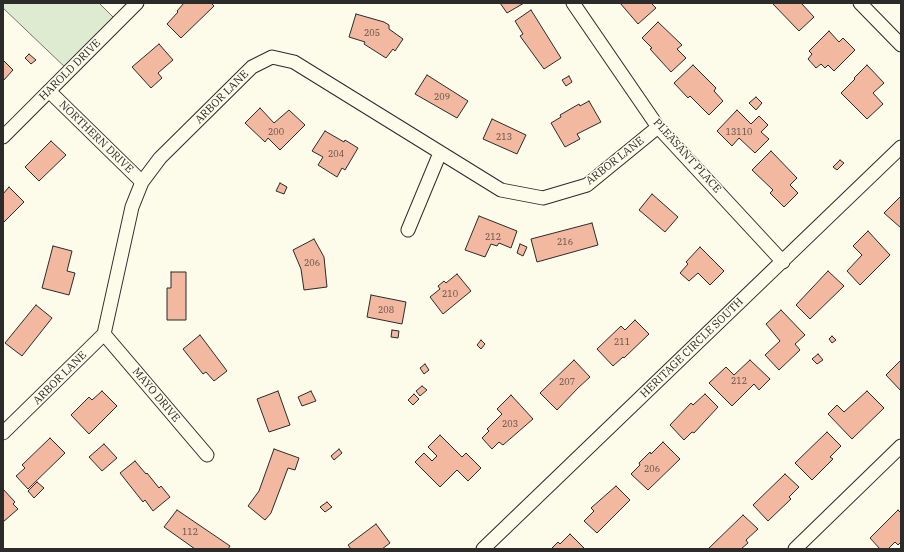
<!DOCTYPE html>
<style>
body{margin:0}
#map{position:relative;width:904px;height:552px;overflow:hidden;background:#fdfbea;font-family:"IBM Plex Serif",serif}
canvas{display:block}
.frame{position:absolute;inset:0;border:4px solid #2b2b2b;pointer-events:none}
</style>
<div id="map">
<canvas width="904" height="552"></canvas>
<div class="frame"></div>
</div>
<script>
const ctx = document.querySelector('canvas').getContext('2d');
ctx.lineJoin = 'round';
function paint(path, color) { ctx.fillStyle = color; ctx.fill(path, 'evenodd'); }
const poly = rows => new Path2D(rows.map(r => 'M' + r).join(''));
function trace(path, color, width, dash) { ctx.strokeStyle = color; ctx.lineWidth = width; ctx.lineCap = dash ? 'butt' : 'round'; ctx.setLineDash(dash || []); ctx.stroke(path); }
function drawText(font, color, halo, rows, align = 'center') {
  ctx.font = font + ' "IBM Plex Serif",serif'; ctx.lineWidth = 3; ctx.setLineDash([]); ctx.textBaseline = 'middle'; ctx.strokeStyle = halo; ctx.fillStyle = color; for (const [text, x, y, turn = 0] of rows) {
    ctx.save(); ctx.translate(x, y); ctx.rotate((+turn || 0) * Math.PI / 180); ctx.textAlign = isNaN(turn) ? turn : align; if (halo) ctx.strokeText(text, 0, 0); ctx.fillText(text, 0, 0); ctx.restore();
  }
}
const green = poly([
 [3,3,99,3,118,22,69,71,3,8,3,3]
]);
paint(green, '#deebd1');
trace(green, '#74746e', 1);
const building = poly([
 [184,3,211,3,214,6,181,38,167,24,178,12,177,11,184,3],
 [500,3,524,3,507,13,500,3],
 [620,3,651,3,656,8,638,24,620,3],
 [772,3,801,3,814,17,799,31,772,3],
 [531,10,561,58,544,69,520,36,523,34,515,21,531,10],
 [356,14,384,22,389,25,389,29,403,39,395,51,393,49,386,58,364,44,365,42,349,37,356,14],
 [658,22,682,45,677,49,686,58,671,72,650,49,652,48,642,38,658,22],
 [829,31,839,42,843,38,855,50,834,71,828,65,825,68,821,64,816,68,808,59,812,54,809,51,829,31],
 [159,44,173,60,158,73,162,78,151,88,132,67,159,44],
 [29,54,36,60,31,64,25,58,29,54],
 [3,60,13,70,3,81,3,60],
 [693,65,716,88,714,91,723,101,709,115,690,96,688,98,674,83,693,65],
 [867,65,884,83,873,93,883,104,867,119,841,93,855,79,854,78,867,65],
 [427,75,468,101,457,118,415,94,427,75],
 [569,76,572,82,566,86,562,80,569,76],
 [756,97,762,103,756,110,749,103,756,97],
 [589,101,601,122,577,134,580,139,565,147,551,123,561,117,560,115,579,104,580,106,589,101],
 [260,108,274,123,289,110,305,125,280,150,268,138,265,142,245,123,260,108],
 [737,110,751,124,759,116,768,125,761,132,769,139,755,153,739,138,732,146,717,131,737,110],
 [492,119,526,135,517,154,483,139,492,119],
 [325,131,344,142,345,140,358,148,345,170,342,168,337,177,318,165,323,157,312,151,325,131],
 [51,141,66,155,39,181,25,167,51,141],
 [771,151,797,178,790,185,798,193,784,207,770,193,773,190,752,170,771,151],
 [840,160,844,163,837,170,833,167,840,160],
 [280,183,287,187,284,194,276,191,280,183],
 [9,187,24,202,3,223,3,194,9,187],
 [652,194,678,217,665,232,639,210,652,194],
 [901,196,901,228,884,213,901,196],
 [479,216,517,231,511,248,499,243,497,246,491,244,485,257,465,250,479,216],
 [592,223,598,245,537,262,531,239,592,223],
 [868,231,890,255,860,285,847,271,862,255,853,246,868,231],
 [314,239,324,257,327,287,304,290,301,269,293,250,314,239],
 [520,244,527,247,523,256,517,253,520,244],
 [53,246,72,251,67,271,75,273,69,295,42,288,53,246],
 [700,247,724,271,710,285,698,273,689,281,680,273,688,264,686,262,700,247],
 [828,271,844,286,810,319,796,305,828,271],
 [171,272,186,272,186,320,167,320,167,288,171,288,171,272],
 [457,274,471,291,443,314,430,297,440,289,438,286,444,281,446,283,457,274],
 [371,295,406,302,402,324,367,317,371,295],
 [36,305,52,318,22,356,5,343,36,305],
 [781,310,805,335,795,344,800,350,779,370,765,355,780,341,766,324,781,310],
 [635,320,649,334,624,358,623,357,613,366,597,349,621,326,625,330,635,320],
 [392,330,399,331,398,338,391,337,392,330],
 [200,335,227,371,214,381,206,372,203,374,183,349,200,335],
 [832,336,836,340,832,343,829,339,832,336],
 [481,340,485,344,481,349,477,345,481,340],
 [818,354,823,360,817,364,812,359,818,354],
 [574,360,590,377,578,388,557,410,540,393,574,360],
 [750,360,770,379,759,390,754,384,732,406,709,383,726,367,734,375,750,360],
 [901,360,901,391,886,375,901,360],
 [425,364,429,370,424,374,420,368,425,364],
 [422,386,427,390,420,396,416,391,422,386],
 [102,391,117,406,89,434,71,415,89,397,92,400,102,391],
 [278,391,290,425,269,432,257,399,278,391],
 [311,391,316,401,302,406,298,397,311,391],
 [867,391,884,408,852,439,828,414,837,405,844,412,867,391],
 [414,394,419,399,413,405,408,400,414,394],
 [705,394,718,407,694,433,692,432,684,440,670,425,691,403,693,405,705,394],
 [511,395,533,419,503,445,499,442,492,449,482,438,489,431,487,429,502,414,497,409,511,395],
 [827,432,841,446,830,457,833,459,812,480,795,463,827,432],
 [440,435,462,457,466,453,481,468,468,481,457,470,440,487,415,462,424,453,432,461,437,456,428,447,440,435],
 [50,438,65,453,28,489,16,476,25,468,22,465,50,438],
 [663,442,680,459,648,490,631,474,640,465,639,463,650,452,651,454,663,442],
 [104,444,117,458,102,471,89,457,104,444],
 [274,449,299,458,295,470,288,468,271,513,265,520,248,506,259,491,274,449],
 [339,449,342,453,334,460,331,456,339,449],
 [135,461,146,474,147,473,159,488,161,486,170,497,153,511,145,500,143,502,120,473,135,461],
 [785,474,799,487,789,497,791,499,768,521,753,505,785,474],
 [37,482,44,488,34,498,28,491,37,482],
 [616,486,630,500,597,533,584,521,594,511,591,508,616,486],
 [3,489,15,502,13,504,18,509,3,522,3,489],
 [327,502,332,507,325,512,320,507,327,502],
 [177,510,230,546,228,549,195,549,164,527,177,510],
 [898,510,901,513,901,542,898,545,895,542,888,549,880,549,870,538,898,510],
 [743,515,758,529,746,540,748,543,741,549,708,549,743,515],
 [376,524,390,543,382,549,351,549,348,545,376,524],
 [570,534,585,549,551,549,558,542,560,544,570,534]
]);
paint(building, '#f2b8a0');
trace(building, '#2b2b2b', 1);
const minor = poly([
 [573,3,658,127,783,262],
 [860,3,901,45],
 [49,91,142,182],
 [3,137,137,3],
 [408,230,440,153],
 [104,334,207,455],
 [3,433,104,334,132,207,142,182,160,158,252,67,272,57,294,62,501,190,543,198,587,185,658,127],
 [483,549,901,147],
 [795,549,901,446]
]);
trace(minor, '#2b2b2b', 15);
trace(minor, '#fdfbea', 13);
drawText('9px', '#5d4e48', null, [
 ["205",372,33],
 ["209",442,97],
 ["200",276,132],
 ["13110",739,132],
 ["213",504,137],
 ["204",336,154],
 ["212",493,237],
 ["216",565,242],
 ["206",312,263],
 ["210",450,294],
 ["208",386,310],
 ["211",622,342],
 ["212",739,381],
 ["207",567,382],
 ["203",510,424],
 ["206",652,469],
 ["112",190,532]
]);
drawText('11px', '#2b2b2b', '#fdfbea', [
 ["HAROLD DRIVE",70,70,-45],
 ["ARBOR LANE",222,97,-45],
 ["NORTHERN DRIVE",96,137,44],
 ["PLEASANT PLACE",687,156,48],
 ["ARBOR LANE",615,161,-38],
 ["HERITAGE CIRCLE SOUTH",692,348,-44],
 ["ARBOR LANE",60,378,-45],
 ["MAYO DRIVE",156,395,50]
]);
</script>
